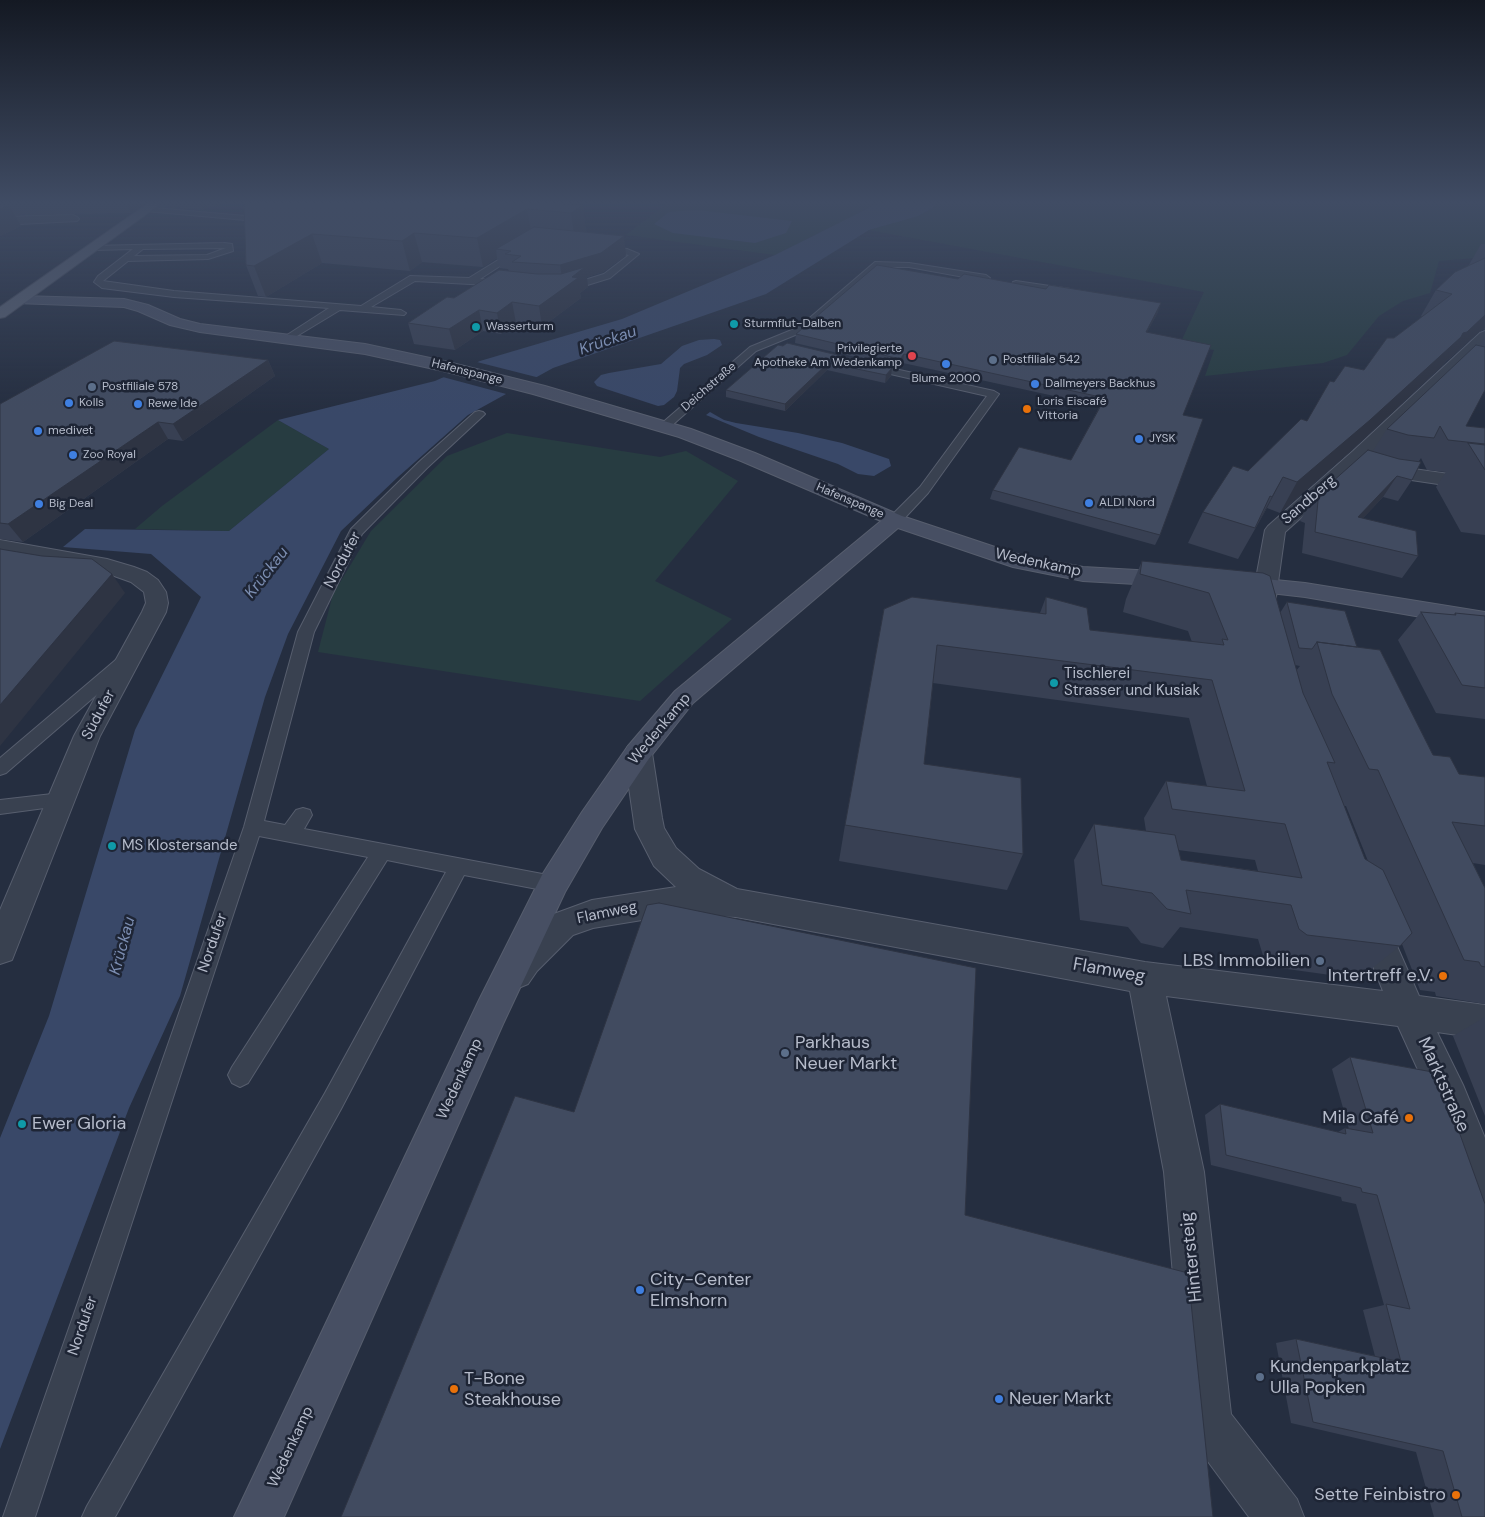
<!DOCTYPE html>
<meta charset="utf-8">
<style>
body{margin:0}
canvas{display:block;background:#252e40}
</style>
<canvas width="1485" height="1517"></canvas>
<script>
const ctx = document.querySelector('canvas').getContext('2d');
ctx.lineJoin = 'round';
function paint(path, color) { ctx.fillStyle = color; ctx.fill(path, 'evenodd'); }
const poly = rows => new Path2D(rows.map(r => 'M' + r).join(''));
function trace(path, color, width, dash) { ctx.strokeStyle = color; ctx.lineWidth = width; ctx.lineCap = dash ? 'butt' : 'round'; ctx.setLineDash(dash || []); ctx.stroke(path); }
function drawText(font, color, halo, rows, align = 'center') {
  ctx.font = font + ' "DM Sans",sans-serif'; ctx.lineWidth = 5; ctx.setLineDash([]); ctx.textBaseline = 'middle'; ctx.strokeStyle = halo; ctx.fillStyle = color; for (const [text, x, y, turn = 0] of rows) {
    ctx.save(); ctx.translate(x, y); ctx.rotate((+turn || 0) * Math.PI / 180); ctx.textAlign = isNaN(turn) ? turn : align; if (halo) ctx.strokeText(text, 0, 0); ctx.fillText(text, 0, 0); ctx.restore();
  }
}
paint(poly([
 [638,202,879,202,859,213,775,255,626,235,665,205],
 [938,202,1485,202,1485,257,1439,261,1430,293,1403,301,1379,316,1347,355,1323,363,1205,376,1214,350,1180,344,1204,292,869,230,918,216,936,206],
 [278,420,329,449,229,531,135,529,162,506],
 [507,433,660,457,686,451,738,481,655,581,732,619,640,701,318,652,333,594,371,531,447,456]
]), '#273c41');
paint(poly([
 [879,202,938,202,936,206,918,216,869,230,766,294,553,368,468,415,398,477,341,531,288,634,265,697,180,996,129,1108,0,1449,0,1138,49,1016,135,730,201,597,151,554,63,547,85,529,229,531,329,449,278,420,435,381,480,361,622,319,775,255,859,213],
 [697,210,792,221,786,233,755,243,673,233,654,224,669,212],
 [714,339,720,340,722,345,707,355,684,364,680,368,677,391,674,397,664,405,658,406,606,389,597,386,594,382,601,375,609,373,661,364,682,346,699,340],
 [710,412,724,420,736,423,798,433,842,443,889,459,891,466,874,476,858,474,838,464,759,437,706,415]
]), '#394868');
paint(poly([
 [473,361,540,378,510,395,439,376]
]), '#252e40');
const lane = poly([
 [143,207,268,218,272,220,268,222,146,211,142,209,143,207],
 [224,243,232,244,233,251,208,259,128,261,103,281,174,291,361,306,410,276,469,278,516,249,523,251,480,279,504,281,508,284,507,286,415,281,371,307,401,310,406,313,404,315,340,310,287,342,282,339,284,337,329,308,174,297,102,288,94,282,98,276,133,249,94,250,91,250,91,246,224,243],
 [226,248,207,255,134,256,143,249,226,248],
 [600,246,627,249,639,254,610,278,568,291,562,291,562,287,604,274,629,255,600,250,600,246],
 [875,262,909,263,986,275,990,278,986,281,909,267,880,267,805,331,756,351,669,428,661,428,659,426,661,424,750,347,799,327,875,262],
 [1016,281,1070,289,1074,292,1070,295,1013,286,1013,282,1016,281],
 [868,363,994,391,999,394,928,493,900,523,895,524,888,520,890,517,920,487,987,396,864,368,863,366,868,363],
 [479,411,483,412,485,414,483,416,427,468,362,534,314,632,264,821,285,825,296,810,303,808,310,810,312,815,304,829,553,876,560,878,563,884,560,890,553,892,464,875,341,1109,115,1517,82,1517,87,1506,325,1093,446,872,387,860,248,1083,240,1087,232,1083,228,1075,232,1067,368,857,259,836,35,1517,3,1517,244,827,298,632,351,529,419,462,475,412,479,411],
 [124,657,130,658,132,662,130,666,6,773,0,775,0,758,118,658,124,657],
 [61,793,67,795,70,800,67,805,0,814,0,800,61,793]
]);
const street = poly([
 [73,215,77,217,79,219,77,221,0,225,0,217,73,215],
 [1485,331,1485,344,1367,459,1285,532,1274,611,1270,616,1262,618,1254,616,1250,611,1265,530,1268,526,1353,451,1480,333,1485,331],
 [1378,464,1485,479,1485,491,1371,474,1368,470,1371,466,1378,464],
 [0,540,107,559,134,567,147,572,158,580,166,592,168,603,166,612,100,736,12,960,0,964,0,910,74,736,142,612,146,603,144,592,131,582,103,572,0,552,0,540],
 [638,743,648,746,652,753,662,818,664,828,676,848,699,869,737,889,1145,962,1383,991,1355,922,1360,912,1371,908,1382,912,1419,996,1485,1005,1485,1039,1437,1032,1463,1085,1485,1138,1485,1208,1471,1202,1434,1105,1398,1026,1166,996,1204,1172,1231,1414,1297,1499,1304,1517,1249,1517,1192,1440,1186,1423,1164,1172,1130,991,736,917,679,914,593,928,573,935,537,971,528,984,516,989,504,984,499,973,504,962,513,949,551,915,592,900,676,887,654,866,635,829,624,753,628,746,638,743]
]);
const secondary = poly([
 [21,296,124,299,148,305,180,319,200,324,365,344,444,361,545,386,691,429,755,453,902,516,998,548,1024,556,1083,567,1172,572,1180,574,1183,579,1180,584,1172,586,1083,581,1013,567,898,528,693,703,648,760,602,828,565,892,503,1024,284,1517,234,1517,479,1000,542,875,582,812,628,746,675,691,881,521,741,461,679,437,533,394,443,371,365,354,200,332,170,325,138,311,124,307,16,303,14,300,21,296],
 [1235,576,1305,583,1485,612,1485,628,1305,597,1227,588,1224,583,1227,578,1235,576]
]);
const primary = poly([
 [150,202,163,202,5,317,0,318,0,307,150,202]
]);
trace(lane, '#575e6e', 2);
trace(street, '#575e6e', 2);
trace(secondary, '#575e6e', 2);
trace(primary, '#434959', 2);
paint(lane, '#394150');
paint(street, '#394150');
paint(secondary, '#474f63');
paint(primary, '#575f70');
paint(poly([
 [0,202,148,202,131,213,15,215,21,226,0,236],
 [158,202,225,202,215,207,208,207,203,210,160,206],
 [244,203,583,205,586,232,626,255,603,272,587,277,588,287,580,293,581,298,542,327,516,323,501,334,483,331,455,350,414,344,408,323,454,298,509,271,508,269,500,268,497,258,483,267,422,262,410,271,322,263,266,297,258,296,246,265],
 [1481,244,1485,244,1485,330,1484,329,1479,332,1449,359,1447,360,1443,365,1352,450,1280,513,1267,508,1238,559,1188,543,1203,512,1248,471,1307,421,1334,382,1364,370,1394,338,1422,317,1421,316,1436,290,1469,265],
 [958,279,1158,312,1147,332,1183,415,1160,535,1155,545,990,499,993,490,1071,460,1100,406,903,363,899,367,795,343,796,334],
 [1485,337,1485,390,1466,426,1485,428,1485,535,1461,532,1436,487,1446,472,1427,470,1421,458,1419,461,1412,480,1398,501,1383,497,1363,518,1418,556,1402,578,1302,553,1305,523,1300,521,1313,499,1373,451,1387,429,1479,346],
 [778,345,892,368,891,376,885,383,827,370,785,411,726,397,726,390],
 [268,360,275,376,183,441,168,439,23,542,0,539,0,404],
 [1142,561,1280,613,1287,602,1357,647,1433,755,1459,774,1485,777,1485,865,1473,863,1485,888,1485,1004,1436,996,1435,992,1420,990,1402,944,1359,979,1273,967,1265,962,1258,939,1180,927,1163,948,1141,943,1128,927,1080,920,1074,860,1094,824,1146,831,1144,818,1166,781,1207,786,1189,718,933,683,924,764,1023,854,1007,890,839,861,845,825,884,609,1040,613,1046,597,1090,630,1192,642,1188,631,1123,612,1126,599],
 [1295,665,1300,666,1296,671],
 [1344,806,1346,806,1368,861,1365,859],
 [1178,850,1255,860,1258,871,1181,860],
 [1421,612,1453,615,1455,613,1485,616,1485,719,1436,713,1398,640],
 [1485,1017,1485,1116,1453,1036],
 [1350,1057,1438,1073,1485,1517,1434,1517,1416,1452,1291,1423,1276,1343,1296,1339,1375,1356,1363,1310,1384,1305,1356,1204,1342,1201,1341,1197,1211,1165,1205,1115,1220,1104,1338,1132,1345,1128,1349,1129,1332,1069]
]), '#384053');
paint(poly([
 [126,202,148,202,131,213],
 [199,202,205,202,208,207,203,210],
 [212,202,225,202,215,207],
 [9,205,21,226,0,236,0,209],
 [583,205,586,233,575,241,571,213],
 [527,209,532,236,496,249,497,258,483,267,477,238],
 [414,233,422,262,410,271,402,241],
 [312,234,322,263,266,297,254,266],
 [624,236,626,255,603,272,587,277,588,287,580,293,581,298,542,327,539,306,563,284,560,265],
 [512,302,516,323,501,334,497,313],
 [1161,303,1158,312,1143,340,1146,332],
 [479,310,483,331,455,350,449,329],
 [1485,315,1485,328,1484,329,1479,332,1449,359,1447,360,1443,365,1352,450,1280,513,1297,482,1463,333],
 [904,354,903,363,899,367,900,359],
 [268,360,275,376,183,441,173,424],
 [828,363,827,370,785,411,785,404],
 [892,368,891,376,885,383,886,375],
 [158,422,168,439,23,542,8,524],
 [1397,476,1383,497,1344,539,1358,517],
 [1283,477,1267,508,1255,528,1272,497],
 [112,574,125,593,0,746,0,705]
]), '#2e3443');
const building = poly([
 [245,202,539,202,583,205,571,213,527,209,477,238,414,233,402,241,312,234,254,266,246,265,244,203,245,202],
 [0,205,9,205,0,209,0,205],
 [534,227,624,236,601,253,560,265,512,262,521,256,505,254,511,251,496,249,534,227],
 [1485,258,1485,315,1467,332,1463,333,1461,337,1370,420,1297,482,1283,477,1272,497,1270,496,1255,528,1203,512,1233,466,1248,471,1301,419,1307,421,1330,381,1334,382,1345,366,1364,370,1387,338,1394,338,1452,294,1436,290,1455,272,1485,258],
 [877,265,958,279,964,274,1046,289,1049,285,1161,303,1146,332,1211,345,1183,415,1203,419,1160,535,993,490,1019,447,1071,460,1105,398,904,354,900,359,796,334,877,265],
 [585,267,572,277,578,278,539,306,512,302,497,313,479,310,449,329,408,323,447,297,454,298,499,270,537,274,561,274,585,267],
 [114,341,268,360,173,424,158,422,8,524,0,523,0,404,114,341],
 [787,343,892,368,886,375,828,363,785,404,726,390,778,345,783,346,787,343],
 [1476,345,1485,347,1485,390,1466,426,1485,428,1485,444,1448,440,1440,426,1434,438,1408,435,1387,429,1476,345],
 [1468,443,1485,445,1485,470,1468,443],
 [1368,450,1399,459,1421,462,1412,480,1397,476,1358,517,1416,531,1418,556,1315,532,1318,501,1313,499,1368,450],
 [0,549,42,556,92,559,112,574,0,705,0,549],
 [1142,561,1263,573,1270,576,1303,693,1335,763,1327,762,1365,859,1383,870,1412,933,1400,946,1307,935,1299,929,1291,905,1186,890,1191,914,1167,909,1152,893,1102,885,1094,824,1175,835,1181,860,1302,878,1285,824,1172,809,1166,781,1245,791,1212,680,937,645,924,764,1021,778,1023,854,845,825,884,609,912,597,1046,614,1046,597,1087,608,1090,630,1224,645,1222,639,1228,640,1209,593,1140,574,1142,561],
 [1287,602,1345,611,1357,647,1317,642,1312,649,1299,648,1287,602],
 [1421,612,1456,615,1455,613,1485,616,1485,688,1462,685,1421,612],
 [1317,642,1380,650,1433,755,1450,757,1459,774,1485,777,1485,826,1452,822,1485,888,1485,967,1481,966,1479,962,1464,960,1378,770,1369,769,1332,694,1317,642],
 [659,903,976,968,965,1215,1188,1273,1213,1517,341,1517,515,1096,574,1112,647,905,659,903],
 [1350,1057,1438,1073,1485,1204,1485,1517,1462,1517,1443,1451,1313,1422,1296,1339,1401,1362,1386,1304,1410,1309,1377,1195,1362,1192,1361,1188,1226,1155,1220,1104,1346,1134,1345,1128,1373,1133,1350,1057]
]);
paint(building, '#414b60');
trace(building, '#2e3443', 1);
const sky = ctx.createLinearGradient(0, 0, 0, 414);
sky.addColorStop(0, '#141923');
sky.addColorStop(0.49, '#404c64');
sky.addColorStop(1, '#404c6400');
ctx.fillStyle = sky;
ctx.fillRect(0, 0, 1485, 414);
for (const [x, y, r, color] of [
 [734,324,5,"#0f9aa8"],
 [476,327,5,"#0f9aa8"],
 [912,356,5,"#e0444e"],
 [993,360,5,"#5c6f8a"],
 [946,364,5,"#3f7fe0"],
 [1035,384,5,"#3f7fe0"],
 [92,387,5,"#5c6f8a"],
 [69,403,5,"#3f7fe0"],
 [138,404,5,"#3f7fe0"],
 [1027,409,5,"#e8710a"],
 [38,431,5,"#3f7fe0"],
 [1139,439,5,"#3f7fe0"],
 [73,455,5,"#3f7fe0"],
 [1089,503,5,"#3f7fe0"],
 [39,504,5,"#3f7fe0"],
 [1054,683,5,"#0f9aa8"],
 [112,846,5,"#0f9aa8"],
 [1320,961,5,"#5c6f8a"],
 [1443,976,5,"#e8710a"],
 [785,1053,5,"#5c6f8a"],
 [1409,1118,5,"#e8710a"],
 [22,1124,5,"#0f9aa8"],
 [640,1290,5,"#3f7fe0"],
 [1260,1377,5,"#5c6f8a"],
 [454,1389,5,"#e8710a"],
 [999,1399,5,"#3f7fe0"],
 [1456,1495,5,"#e8710a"]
]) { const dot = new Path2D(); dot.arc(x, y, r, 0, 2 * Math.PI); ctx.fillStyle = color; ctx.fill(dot); trace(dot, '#1e2535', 2); }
drawText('12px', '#b6bccb', '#1e2535', [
 ["Sturmflut-Dalben",744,324],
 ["Wasserturm",486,327],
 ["Privilegierte",902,349,"right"],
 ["Apotheke Am Wedenkamp",902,363,"right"],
 ["Postfiliale 542",1003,360],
 ["Blume 2000",946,379,"center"],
 ["Dallmeyers Backhus",1045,384],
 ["Postfiliale 578",102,387],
 ["Loris Eiscafé",1037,402],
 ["Vittoria",1037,416],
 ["Kolls",79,403],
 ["Rewe Ide",148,404],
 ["medivet",48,431],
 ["JYSK",1149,439],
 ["Zoo Royal",83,455],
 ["ALDI Nord",1099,503],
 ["Big Deal",49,504]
], 'left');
drawText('12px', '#b6bccb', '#1e2535', [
 ["Hafenspange",467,372,14],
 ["Deichstraße",709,387,-41],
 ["Hafenspange",850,501,23]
]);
drawText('15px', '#b6bccb', '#1e2535', [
 ["Sandberg",1309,500,-41],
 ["Nordufer",343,560,-62],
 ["Wedenkamp",1038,563,12],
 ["Südufer",99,715,-62],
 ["Wedenkamp",660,729,-50],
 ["Flamweg",607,913,-12],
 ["Nordufer",213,943,-71],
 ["Wedenkamp",460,1079,-65],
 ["Nordufer",83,1326,-71],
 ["Wedenkamp",291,1447,-65]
]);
drawText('15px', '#b6bccb', '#1e2535', [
 ["Tischlerei",1064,674],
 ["Strasser und Kusiak",1064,691],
 ["MS Klostersande",122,846]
], 'left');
drawText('italic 16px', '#7c8eb2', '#1e2535', [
 ["Krückau",608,341,-19],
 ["Krückau",267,573,-52],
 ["Krückau",123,946,-75]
]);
drawText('18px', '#b6bccb', '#1e2535', [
 ["LBS Immobilien",1310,961,"right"],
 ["Intertreff e.V.",1433,976,"right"],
 ["Parkhaus",795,1043],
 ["Neuer Markt",795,1064],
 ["Mila Café",1399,1118,"right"],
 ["Ewer Gloria",32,1124],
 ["City-Center",650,1280],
 ["Elmshorn",650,1301],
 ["Kundenparkplatz",1270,1367],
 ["Ulla Popken",1270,1388],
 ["T-Bone",464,1379],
 ["Steakhouse",464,1400],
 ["Neuer Markt",1009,1399],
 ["Sette Feinbistro",1446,1495,"right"]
], 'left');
drawText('18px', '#b6bccb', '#1e2535', [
 ["Flamweg",1109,971,10],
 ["Marktstraße",1443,1085,66],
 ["Hintersteig",1192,1257,-96]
]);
</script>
